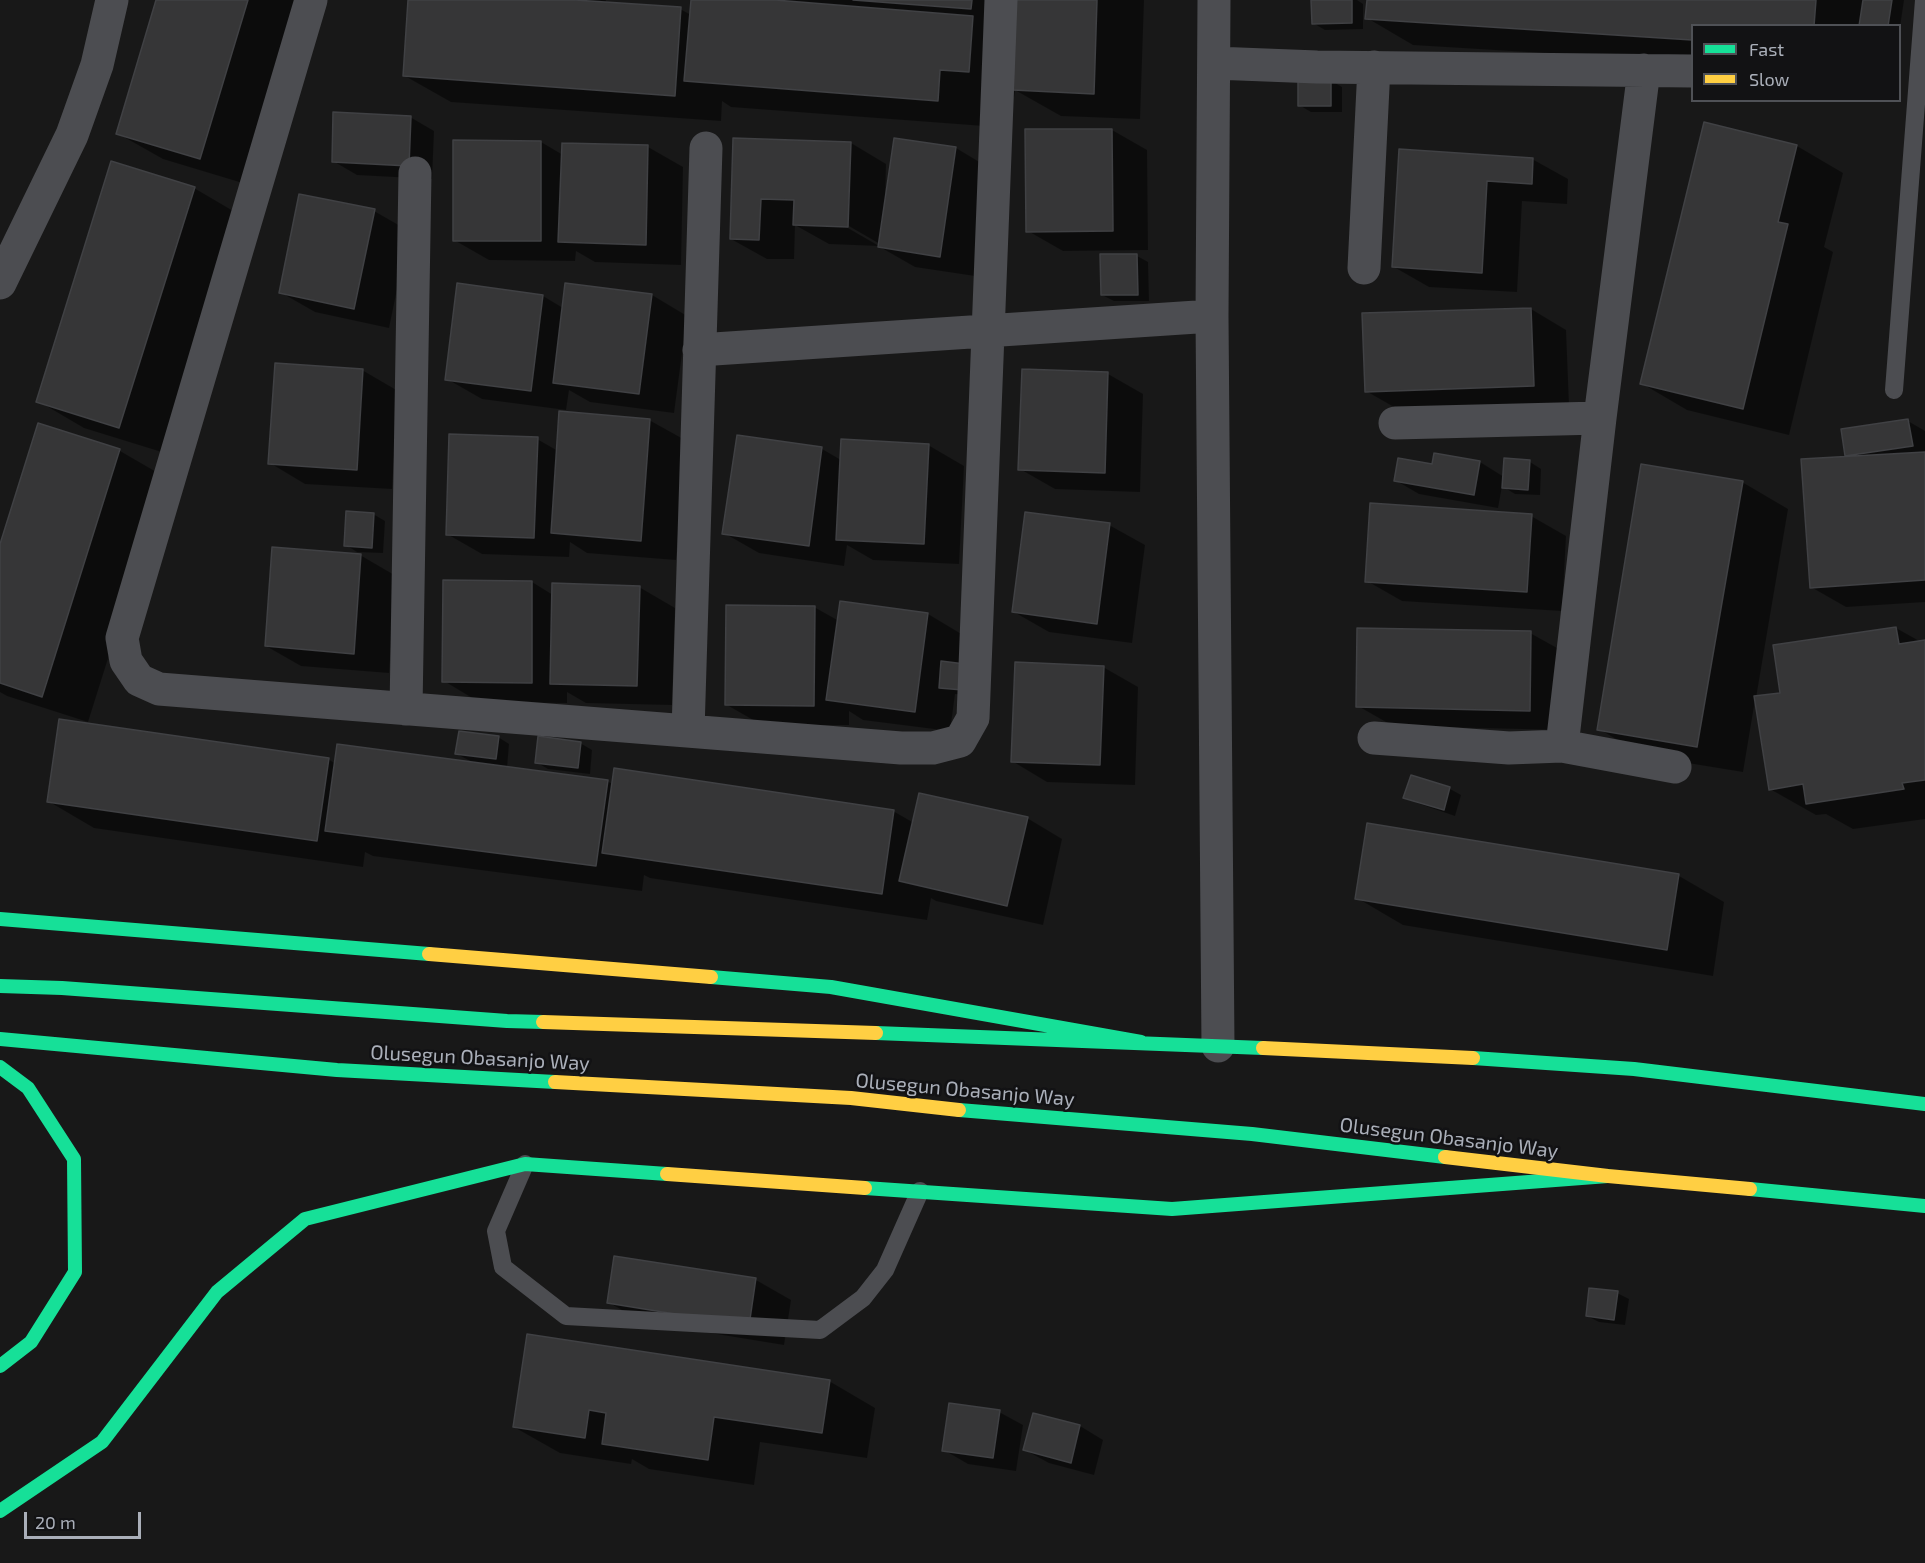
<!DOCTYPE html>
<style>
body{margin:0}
#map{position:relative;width:1925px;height:1563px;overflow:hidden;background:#181818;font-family:"Exo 2",sans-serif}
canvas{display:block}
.legend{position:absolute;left:1691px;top:24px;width:210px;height:78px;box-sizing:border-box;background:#121214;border:2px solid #4f5156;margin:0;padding:8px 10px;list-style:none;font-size:18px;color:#aaafb9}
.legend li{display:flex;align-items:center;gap:12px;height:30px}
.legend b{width:30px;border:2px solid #4f5156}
.scale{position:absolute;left:24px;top:1512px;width:117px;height:27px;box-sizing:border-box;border:3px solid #aaafb9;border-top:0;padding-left:8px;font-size:18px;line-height:21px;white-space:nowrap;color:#aaafb9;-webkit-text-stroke:4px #121214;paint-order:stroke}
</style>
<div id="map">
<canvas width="1925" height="1563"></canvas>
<ul class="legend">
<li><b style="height:8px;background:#16e098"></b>Fast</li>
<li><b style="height:8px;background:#ffcf43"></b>Slow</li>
</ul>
<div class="scale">20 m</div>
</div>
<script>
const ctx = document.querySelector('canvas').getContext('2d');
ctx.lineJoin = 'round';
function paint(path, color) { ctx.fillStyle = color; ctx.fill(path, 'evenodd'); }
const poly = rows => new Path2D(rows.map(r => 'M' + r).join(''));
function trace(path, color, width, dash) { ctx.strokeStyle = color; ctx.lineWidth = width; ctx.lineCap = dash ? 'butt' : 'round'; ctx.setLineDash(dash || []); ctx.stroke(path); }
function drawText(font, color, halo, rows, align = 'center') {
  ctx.font = font + ' "Exo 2",sans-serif'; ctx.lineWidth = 5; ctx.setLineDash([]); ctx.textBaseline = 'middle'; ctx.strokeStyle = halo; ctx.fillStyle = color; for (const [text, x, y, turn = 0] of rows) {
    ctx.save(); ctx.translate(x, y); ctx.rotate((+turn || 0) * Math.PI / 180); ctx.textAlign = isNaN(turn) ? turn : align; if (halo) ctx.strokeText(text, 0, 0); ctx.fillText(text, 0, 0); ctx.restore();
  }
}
paint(poly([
 [158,0,302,0,246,184,163,159,117,133],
 [410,0,606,0,605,4,680,9,691,15,692,0,1144,0,1140,119,1061,116,1015,90,1014,97,986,95,984,126,731,107,722,101,721,121,451,102,405,76],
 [1313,0,1357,0,1363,4,1363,29,1325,30,1313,23],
 [1368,0,1904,0,1900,27,1900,26,1692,26,1692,62,1413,45,1367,18],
 [1330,80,1342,87,1342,112,1311,112,1299,105],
 [410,117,434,131,432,179,357,175,333,161],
 [1112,130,1147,150,1148,250,1063,251,1028,231],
 [896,139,956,148,991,169,975,276,915,267,880,247,880,244,842,222,841,224,879,246,829,244,795,225,794,259,767,259,731,239,734,140,851,143,886,164,885,201,887,201],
 [541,142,563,155,648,147,683,167,681,265,595,262,576,251,575,261,489,260,454,240],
 [1797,146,1843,173,1824,247,1833,252,1789,435,1687,410,1641,383],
 [1400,151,1532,159,1568,179,1567,204,1522,201,1517,292,1429,287,1394,267],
 [194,188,240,215,165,453,84,428,38,401],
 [374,211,409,231,389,328,315,312,280,292],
 [1137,256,1148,262,1149,301,1114,301,1102,295],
 [652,295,687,316,674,413,590,402,569,390,566,410,482,399,447,379,543,296,563,308],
 [1531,309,1566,330,1569,405,1401,411,1366,391],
 [362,370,398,391,392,489,305,484,270,463],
 [1108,374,1143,394,1140,492,1055,489,1020,469],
 [649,420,685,440,676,560,587,553,570,542,569,557,482,554,447,534,537,439,558,451],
 [1908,421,1925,431,1925,602,1846,607,1811,587,1851,458,1847,455],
 [39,425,120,451,165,477,88,722,7,696,0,692,0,549],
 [738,437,822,449,841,460,928,445,964,466,959,564,873,560,847,545,844,566,759,553,724,533],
 [1505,460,1530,462,1541,469,1540,495,1515,494,1502,486,1498,508,1419,494,1395,480,1434,465,1480,462,1504,477],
 [1742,482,1788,509,1756,698,1782,694,1896,628,1921,642,1925,641,1925,819,1853,829,1826,814,1816,815,1770,789,1755,700,1743,772,1645,756,1599,729],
 [373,514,385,521,383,553,357,552,346,545],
 [1531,516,1566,536,1562,611,1402,601,1367,581],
 [1109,525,1145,545,1132,643,1049,632,1014,612],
 [360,555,396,576,389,673,301,666,266,646],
 [532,582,553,595,639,587,675,608,672,705,586,703,567,692,567,703,479,702,444,681],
 [814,607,839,621,928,614,963,635,974,696,955,694,950,731,863,720,849,711,849,725,762,725,727,705],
 [1530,633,1566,653,1565,730,1393,726,1358,706],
 [1103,667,1138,687,1135,785,1047,782,1012,761],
 [498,737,509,744,507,768,607,781,614,785,893,811,914,823,1027,818,1062,839,1043,925,936,901,931,898,927,920,650,878,644,875,642,891,373,856,365,852,363,867,94,828,48,801,328,759,336,764,474,763,457,754],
 [580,743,592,750,590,774,548,769,536,762],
 [1412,777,1450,789,1461,795,1455,816,1417,803,1405,797],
 [1679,876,1724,902,1713,976,1403,925,1357,898],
 [756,1280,791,1300,784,1345,643,1322,608,1302],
 [1617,1293,1629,1299,1625,1325,1599,1322,1587,1316],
 [528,1336,829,1381,875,1408,867,1458,760,1442,754,1485,649,1469,632,1459,631,1464,560,1453,514,1427],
 [999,1412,1023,1425,1016,1471,968,1464,944,1450],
 [1080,1426,1103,1440,1094,1475,1049,1463,1025,1450]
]), '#0007');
const building = poly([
 [156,0,248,0,200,159,116,134,156,0],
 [408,0,575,0,681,7,675,96,403,76,408,0],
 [691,0,775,0,973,16,969,72,940,70,938,101,684,81,691,0],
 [853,0,972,0,971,9,853,0],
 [1016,0,1097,0,1094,94,1013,90,1016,0],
 [1311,0,1352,0,1352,23,1312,24,1311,0],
 [1367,0,1816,0,1814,26,1692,26,1692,40,1365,19,1367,0],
 [1863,0,1892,0,1888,26,1859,26,1863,0],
 [1298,78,1331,78,1331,106,1298,106,1298,78],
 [333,112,411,116,409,166,332,162,333,112],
 [1704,122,1797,145,1778,222,1788,224,1743,409,1640,384,1704,122],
 [1025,129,1112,129,1113,231,1026,232,1025,129],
 [733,138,851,142,848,227,793,225,794,200,761,199,759,240,730,239,733,138],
 [894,138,956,147,940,257,878,247,894,138],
 [453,140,541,141,541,241,453,241,453,140],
 [562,143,648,145,646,245,558,242,562,143],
 [1399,149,1533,158,1532,184,1487,181,1482,273,1392,267,1399,149],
 [111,161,195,187,119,428,36,402,111,161],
 [299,194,375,209,354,309,279,293,299,194],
 [1100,254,1137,254,1138,295,1101,295,1100,254],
 [457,283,543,295,531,391,445,380,457,283],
 [565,283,652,294,639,394,553,383,565,283],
 [1531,308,1534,386,1365,392,1362,313,1531,308],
 [275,363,363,369,357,470,268,464,275,363],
 [1022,369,1108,372,1105,473,1018,470,1022,369],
 [559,411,650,419,641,541,551,533,559,411],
 [1908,419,1913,446,1845,456,1841,429,1908,419],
 [38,423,120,449,42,697,0,683,0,544,38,423],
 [449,434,538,437,534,538,446,535,449,434],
 [737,435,822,447,809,546,722,534,737,435],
 [841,439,929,444,924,544,836,540,841,439],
 [1925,452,1925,580,1810,588,1801,459,1925,452],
 [1434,453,1480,461,1474,495,1394,481,1398,458,1432,464,1434,453],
 [1504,458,1530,460,1528,490,1502,488,1504,458],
 [1641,464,1743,481,1697,747,1597,730,1641,464],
 [1370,503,1532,514,1527,592,1365,582,1370,503],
 [346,511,374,513,372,548,344,546,346,511],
 [1025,512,1110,523,1097,624,1012,612,1025,512],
 [272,547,361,554,354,654,265,646,272,547],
 [443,580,532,581,532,683,442,682,443,580],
 [552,583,640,586,637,686,550,684,552,583],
 [840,601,928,613,915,712,826,700,840,601],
 [726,605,815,606,814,706,725,705,726,605],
 [1896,627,1899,644,1925,640,1925,780,1902,783,1904,789,1806,804,1803,784,1769,790,1754,696,1780,693,1773,645,1896,627],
 [1357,628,1531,631,1530,711,1356,707,1357,628],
 [941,661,965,664,963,690,939,688,941,661],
 [1015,662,1104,666,1100,765,1011,762,1015,662],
 [59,719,329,758,317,841,47,802,59,719],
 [459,731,499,736,496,759,455,754,459,731],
 [538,736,581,742,578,768,535,763,538,736],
 [337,744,608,780,596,866,325,831,337,744],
 [614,768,894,810,882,894,602,853,614,768],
 [1411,775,1450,787,1444,810,1403,798,1411,775],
 [919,793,1028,817,1007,906,899,881,919,793],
 [1367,823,1679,874,1667,950,1355,899,1367,823],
 [614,1256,756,1278,749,1326,607,1303,614,1256],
 [1589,1288,1618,1291,1614,1320,1586,1316,1589,1288],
 [527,1334,830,1380,822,1433,714,1417,708,1460,602,1444,606,1413,589,1410,585,1438,513,1427,527,1334],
 [949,1403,1000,1410,993,1458,942,1451,949,1403],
 [1033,1413,1080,1425,1071,1463,1023,1450,1033,1413]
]);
paint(building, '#363637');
trace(building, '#404144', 1.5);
trace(poly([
 [1894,390,1924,0],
 [525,1164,496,1231,503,1267,566,1316,820,1330,863,1298,885,1270,920,1191]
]), '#4c4d51', 18);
trace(poly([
 [311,0,122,638,126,661,139,680,159,689,901,748,933,748,960,741,973,718,1001,0],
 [1214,0,1212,316,1218,1046],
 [1214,63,1317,67,1692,71],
 [1364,268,1374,67],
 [0,283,72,135,97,65,112,0],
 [699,350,1212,316],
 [1395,423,1600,418],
 [406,709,415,173],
 [688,731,706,148],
 [1374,738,1509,748,1562,746,1600,418,1644,70],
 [1562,746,1675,767]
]), '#4c4d51', 33);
trace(poly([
 [0,919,429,954],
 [711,977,831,987,1141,1042],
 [0,986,62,988,507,1021,543,1022],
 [876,1033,1263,1048],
 [0,1039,337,1070,555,1082],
 [1473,1058,1634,1069,1925,1104],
 [0,1067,28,1088,74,1159,75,1272,31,1342,0,1366],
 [959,1110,1252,1134,1445,1157],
 [865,1188,1172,1209,1608,1176],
 [1750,1189,1925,1206],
 [0,1511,102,1442,217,1292,305,1219,525,1164,667,1174]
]), '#16e098', 14);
trace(poly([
 [429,954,711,977],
 [543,1022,876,1033],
 [1263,1048,1473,1058],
 [555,1082,851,1098,959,1110],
 [1445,1157,1608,1176,1750,1189],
 [667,1174,865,1188]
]), '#ffcf43', 14);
drawText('20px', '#aaafb9', '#121214', [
 ["Olusegun Obasanjo Way",480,1058,3],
 ["Olusegun Obasanjo Way",965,1090,5],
 ["Olusegun Obasanjo Way",1449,1138,7]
]);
</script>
